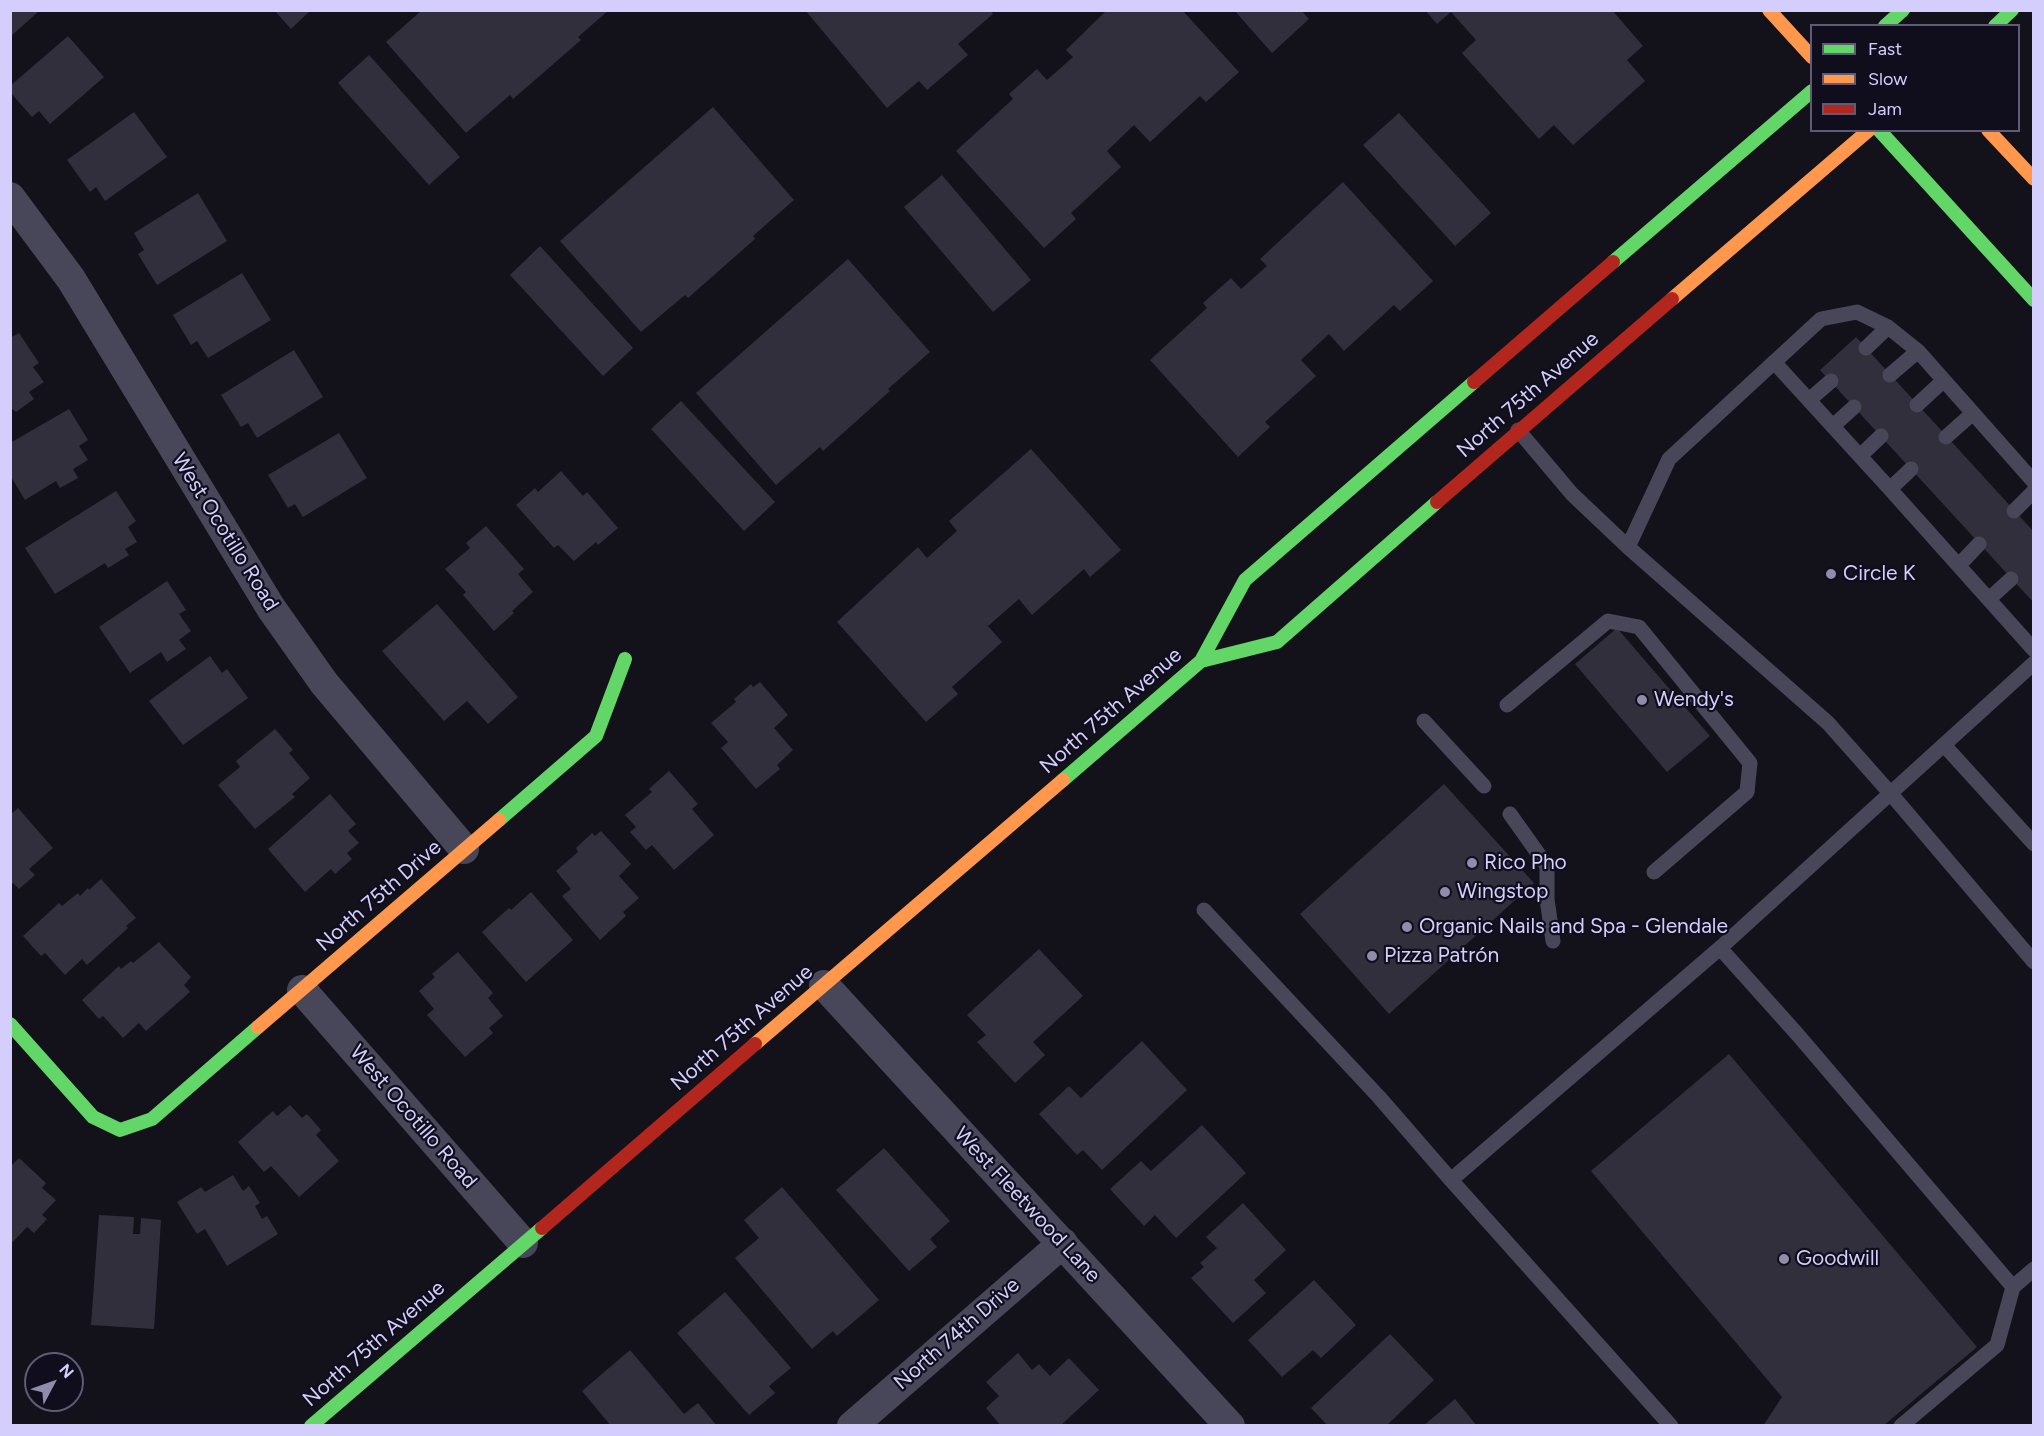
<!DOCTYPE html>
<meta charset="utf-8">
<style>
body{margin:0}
#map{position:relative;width:2044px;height:1436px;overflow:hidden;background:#13121a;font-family:Figtree,sans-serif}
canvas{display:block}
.frame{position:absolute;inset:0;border:12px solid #d3cefb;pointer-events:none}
.legend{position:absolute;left:1810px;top:24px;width:210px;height:108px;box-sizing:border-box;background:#100e1d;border:2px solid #5e5b76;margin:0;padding:8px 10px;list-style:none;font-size:18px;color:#d3cefb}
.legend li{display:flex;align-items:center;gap:12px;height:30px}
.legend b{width:30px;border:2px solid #5e5b76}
.north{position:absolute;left:24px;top:1352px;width:60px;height:60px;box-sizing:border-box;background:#100e1d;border:2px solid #5e5b76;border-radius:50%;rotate:49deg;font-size:16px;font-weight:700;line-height:24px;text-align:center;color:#d3cefb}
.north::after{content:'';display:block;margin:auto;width:21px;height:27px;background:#908cac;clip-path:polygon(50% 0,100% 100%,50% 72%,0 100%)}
</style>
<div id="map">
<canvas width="2044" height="1436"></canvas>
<div class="frame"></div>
<ul class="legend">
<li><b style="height:8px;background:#63d668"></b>Fast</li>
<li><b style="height:8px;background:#ff974d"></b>Slow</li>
<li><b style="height:8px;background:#b3261e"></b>Jam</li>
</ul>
<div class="north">N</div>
</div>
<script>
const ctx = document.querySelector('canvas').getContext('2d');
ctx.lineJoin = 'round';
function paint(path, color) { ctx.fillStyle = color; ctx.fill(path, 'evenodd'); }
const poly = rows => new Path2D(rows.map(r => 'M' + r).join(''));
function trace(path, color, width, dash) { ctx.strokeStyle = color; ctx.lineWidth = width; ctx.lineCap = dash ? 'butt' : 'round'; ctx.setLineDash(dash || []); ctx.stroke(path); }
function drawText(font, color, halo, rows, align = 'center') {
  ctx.font = font + ' Figtree,sans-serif'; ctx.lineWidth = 4.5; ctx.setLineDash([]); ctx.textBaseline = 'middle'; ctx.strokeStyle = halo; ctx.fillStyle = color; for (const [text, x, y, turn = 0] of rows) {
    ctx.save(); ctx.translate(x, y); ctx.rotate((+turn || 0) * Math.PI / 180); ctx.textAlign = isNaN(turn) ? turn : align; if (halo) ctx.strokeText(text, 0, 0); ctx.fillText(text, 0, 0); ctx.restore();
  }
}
paint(poly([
 [10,10,40,10,10,37],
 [274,10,311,10,291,29],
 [422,10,609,10,578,37,581,40,513,99,510,95,466,133,386,42],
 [805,10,990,10,993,14,958,44,968,55,927,90,919,81,887,108],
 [1107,10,1182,10,1239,72,1206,102,1200,96,1150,142,1134,125,1107,151,1121,167,1071,213,1076,219,1044,248,956,151,1013,99,1009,94,1037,69,1047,80,1073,57,1066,50],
 [1234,10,1301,10,1309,19,1272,53],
 [1425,10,1612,10,1643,46,1627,60,1645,81,1573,145,1554,125,1539,139,1462,53,1476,40,1451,12,1437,24],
 [68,36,104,77,50,124,39,111,32,117,10,92,10,86],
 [369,55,460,157,429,185,338,83],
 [713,107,794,200,753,236,755,239,688,298,685,295,641,332,560,241],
 [134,112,167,157,105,201,96,187,90,192,67,160],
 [1399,113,1491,213,1455,246,1363,145],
 [942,175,1031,280,993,312,904,207],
 [1343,182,1433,281,1400,311,1394,305,1344,351,1329,334,1301,360,1316,376,1265,422,1270,427,1238,457,1150,360,1207,308,1203,303,1231,278,1241,289,1267,266,1260,259],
 [198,193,227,241,157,285,138,254,144,250,134,233],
 [540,246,633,348,603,376,510,275],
 [848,259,930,352,888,389,890,391,823,451,820,447,776,485,696,393],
 [242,273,271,320,208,358,197,341,191,345,173,315],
 [19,333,39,363,33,367,44,382,29,392,34,399,16,412,10,407,10,338],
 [1856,337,2034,532,2034,603,1820,370],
 [294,350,323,397,257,438,248,423,241,427,221,395],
 [681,401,775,502,744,531,651,429],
 [69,409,88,440,79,446,88,460,73,469,78,478,60,488,56,481,25,500,10,475,10,443],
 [339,433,367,478,303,517,295,504,288,508,268,475],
 [1031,449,1121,550,1090,577,1084,569,1032,615,1019,599,988,626,1002,642,952,687,958,694,926,722,837,622,918,547,927,558,957,531,949,521],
 [561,471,583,496,587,492,618,528,598,545,596,542,574,561,558,545,554,548,516,505,535,488,538,492],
 [116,491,136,521,128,527,137,542,125,549,129,555,108,568,105,563,55,594,25,548],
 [486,526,524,569,518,574,533,592,512,611,514,613,494,631,463,595,466,592,445,569,470,548,466,543],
 [167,581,186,610,179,614,191,631,179,640,186,649,167,662,161,652,130,673,99,627],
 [437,604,518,697,488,724,467,701,444,721,382,651],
 [1617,628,1710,736,1667,772,1575,664],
 [210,656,222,673,227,669,248,698,183,745,149,701],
 [760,682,788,715,774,728,793,750,777,765,780,769,756,789,721,748,728,742,711,723,736,702,734,699,751,684,753,687],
 [275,729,293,750,289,753,310,778,292,794,295,797,255,829,218,785,240,767,236,761],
 [669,771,698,804,692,809,714,835,674,870,652,845,646,850,630,832,636,827,625,815,652,792,649,789],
 [1444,784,1534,883,1389,1014,1300,914],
 [330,794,356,824,348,831,359,843,347,853,352,859,335,874,331,869,305,892,268,849],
 [18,808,53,848,29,869,35,875,19,889,13,883,10,886,10,815],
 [601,831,631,864,619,876,639,898,623,912,626,916,600,940,562,896,571,889,556,871,578,852,576,848,592,833,595,836],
 [101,879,136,918,126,926,128,928,87,965,82,959,65,975,45,953,41,956,23,936,59,903,62,906,78,893,80,896,88,888,89,890],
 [531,892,573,940,526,982,482,932,509,908,511,910],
 [159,942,191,977,184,985,190,992,146,1031,139,1023,123,1038,103,1016,99,1019,82,1000,119,966,121,969,131,961,133,963],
 [1039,949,1083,996,1033,1042,1045,1055,1015,1083,977,1042,986,1035,967,1015],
 [458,952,493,993,488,998,503,1016,489,1028,493,1033,465,1057,427,1015,434,1009,419,991,435,977,432,974],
 [1142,1041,1187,1090,1102,1170,1083,1150,1077,1155,1039,1114,1069,1086,1081,1098],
 [1729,1054,1977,1347,1883,1426,1763,1426,1782,1397,1591,1171],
 [290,1105,302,1118,307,1114,321,1130,316,1135,339,1161,299,1197,271,1166,264,1172,238,1142,273,1111,277,1116],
 [1202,1125,1246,1173,1176,1238,1155,1215,1144,1226,1110,1189,1141,1161,1151,1171],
 [884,1148,950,1221,930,1239,937,1247,909,1271,836,1190],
 [19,1158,46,1183,42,1188,56,1200,42,1215,47,1219,34,1233,27,1227,10,1245,10,1167],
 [233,1175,243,1191,249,1186,260,1203,255,1206,262,1219,267,1216,278,1234,227,1266,205,1229,197,1234,177,1202,201,1187,205,1192],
 [782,1187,879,1300,837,1336,833,1331,812,1349,735,1258,759,1238,744,1220],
 [1243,1203,1286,1250,1254,1280,1266,1293,1233,1323,1191,1278,1204,1267,1200,1263,1217,1248,1206,1237],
 [99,1215,134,1217,133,1234,140,1234,141,1218,161,1220,154,1329,91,1325],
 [1314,1280,1356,1325,1321,1358,1313,1350,1282,1377,1248,1340],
 [725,1292,791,1368,769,1386,775,1393,749,1415,677,1333],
 [1390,1334,1434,1380,1386,1426,1328,1426,1311,1408],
 [630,1350,684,1414,698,1403,717,1426,611,1426,582,1391],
 [1018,1353,1032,1370,1039,1364,1050,1376,1069,1358,1099,1390,1060,1426,1001,1426,986,1408,999,1396,986,1382],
 [1455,1399,1477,1426,1423,1426]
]), '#312f3c');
trace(poly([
 [1866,348,1888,327],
 [1774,362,1890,489,2034,650],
 [1890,375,1918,351],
 [1809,400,1831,381],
 [1917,405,1944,380],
 [1833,426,1854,407],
 [1518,430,1572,494,1628,547,1828,723,1891,794,2034,962],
 [1946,437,1973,413],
 [1860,456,1881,436],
 [1890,489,1911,469],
 [2014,511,2034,491],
 [1628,547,1669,459,1821,319,1857,312,1888,327,1918,351,2034,482],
 [1959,565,1979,544],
 [1989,599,2011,579],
 [1507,705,1608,621,1639,627,1750,763,1747,792,1654,872],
 [1424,721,1484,786],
 [1944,745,2034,844],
 [1510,814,1547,866,1547,899,1553,941],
 [1204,910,1379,1097,1451,1180,1720,948,2034,663],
 [1720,948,1798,1035,2013,1287,2034,1269],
 [1451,1180,1671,1426],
 [1901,1426,1997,1345,2013,1287]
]), '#48475a', 15);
trace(poly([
 [10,197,71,279,271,608,324,683,464,849],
 [824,985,1230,1426],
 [302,990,523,1243],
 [852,1426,1063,1243]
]), '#48475a', 30);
trace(poly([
 [1885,26,1903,10],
 [1995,26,2012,10],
 [1879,130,2034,300],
 [1613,262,1812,91],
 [1201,661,1277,642,1437,502],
 [1063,780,1201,661,1245,580,1474,382],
 [499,820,596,736,625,659],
 [10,1024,93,1117,120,1130,152,1119,258,1027],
 [311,1426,542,1228]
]), '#63d668', 14);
trace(poly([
 [1769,10,1812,57],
 [1988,130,2034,179],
 [1672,299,1869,130],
 [258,1027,499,820],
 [755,1044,1063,780]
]), '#ff974d', 14);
trace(poly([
 [1474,382,1613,262],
 [1437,502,1672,299],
 [542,1228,755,1044]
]), '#b3261e', 14);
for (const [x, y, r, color] of [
 [1831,574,6,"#908cac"],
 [1642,700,6,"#908cac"],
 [1472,863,6,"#908cac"],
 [1445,892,6,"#908cac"],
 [1407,927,6,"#908cac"],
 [1372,956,6,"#908cac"],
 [1784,1259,6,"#908cac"]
]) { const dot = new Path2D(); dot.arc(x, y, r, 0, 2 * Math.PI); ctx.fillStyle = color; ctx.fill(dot); trace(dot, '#100e1d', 2); }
drawText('21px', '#d3cefb', '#100e1d', [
 ["North 75th Avenue",1528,395,-41],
 ["West Ocotillo Road",225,532,58],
 ["North 75th Avenue",1111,711,-41],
 ["North 75th Drive",379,896,-41],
 ["North 75th Avenue",742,1028,-41],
 ["West Ocotillo Road",413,1117,49],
 ["West Fleetwood Lane",1027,1205,47],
 ["North 74th Drive",957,1334,-41],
 ["North 75th Avenue",374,1344,-41]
]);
drawText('21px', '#d3cefb', '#100e1d', [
 ["Circle K",1843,574],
 ["Wendy's",1654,700],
 ["Rico Pho",1484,863],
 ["Wingstop",1457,892],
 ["Organic Nails and Spa - Glendale",1419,927],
 ["Pizza Patrón",1384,956],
 ["Goodwill",1796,1259]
], 'left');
</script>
